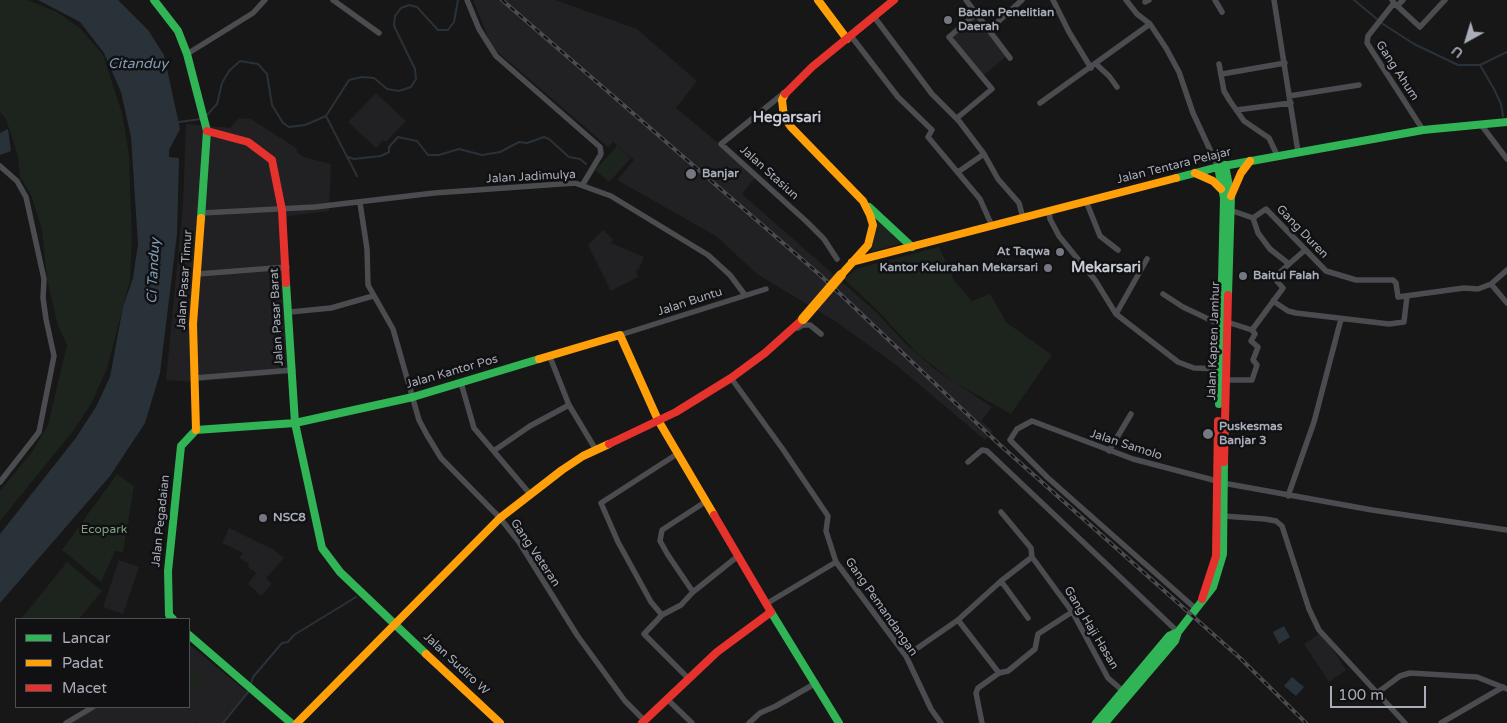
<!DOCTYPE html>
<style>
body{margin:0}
#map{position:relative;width:1507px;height:723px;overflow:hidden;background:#171717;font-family:"Varela Round",sans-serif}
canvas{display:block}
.legend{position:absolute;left:15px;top:618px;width:175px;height:90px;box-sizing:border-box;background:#111113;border:1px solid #4d4f55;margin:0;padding:6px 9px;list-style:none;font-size:15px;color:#a8adb8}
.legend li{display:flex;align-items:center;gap:10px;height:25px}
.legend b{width:25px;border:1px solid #4d4f55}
.north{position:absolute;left:1442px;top:15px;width:50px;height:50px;-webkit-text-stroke:4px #111113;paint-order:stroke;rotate:219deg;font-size:14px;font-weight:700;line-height:20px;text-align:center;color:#a8adb8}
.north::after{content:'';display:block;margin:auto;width:18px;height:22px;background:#a8adb8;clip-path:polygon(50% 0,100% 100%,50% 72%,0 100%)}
.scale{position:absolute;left:1330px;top:686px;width:96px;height:22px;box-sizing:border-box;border:2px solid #a8adb8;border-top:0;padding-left:6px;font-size:15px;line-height:18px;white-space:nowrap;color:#a8adb8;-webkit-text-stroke:4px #111113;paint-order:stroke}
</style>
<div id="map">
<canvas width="1507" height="723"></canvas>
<ul class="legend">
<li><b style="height:6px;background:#30b455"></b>Lancar</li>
<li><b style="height:6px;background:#ff9f0a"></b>Padat</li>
<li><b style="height:6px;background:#e5322d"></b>Macet</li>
</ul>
<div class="north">U</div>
<div class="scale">100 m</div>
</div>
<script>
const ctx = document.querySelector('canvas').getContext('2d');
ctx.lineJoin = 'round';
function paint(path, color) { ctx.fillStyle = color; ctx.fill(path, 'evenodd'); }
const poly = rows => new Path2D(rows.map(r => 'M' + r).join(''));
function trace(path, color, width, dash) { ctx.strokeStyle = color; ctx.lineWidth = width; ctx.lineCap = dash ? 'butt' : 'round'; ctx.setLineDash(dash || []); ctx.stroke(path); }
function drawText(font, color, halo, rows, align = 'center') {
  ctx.font = font + ' "Varela Round",sans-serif'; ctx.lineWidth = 5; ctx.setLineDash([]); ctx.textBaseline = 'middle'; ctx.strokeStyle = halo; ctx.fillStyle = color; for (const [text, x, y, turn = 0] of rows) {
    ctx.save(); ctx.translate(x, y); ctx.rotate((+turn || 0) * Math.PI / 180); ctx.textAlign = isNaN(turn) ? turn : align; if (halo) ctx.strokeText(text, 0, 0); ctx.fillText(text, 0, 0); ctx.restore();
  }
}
paint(poly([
 [473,0,555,0,637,29,697,81,676,108,757,175,742,194,875,311,905,343,936,370,992,407,981,421,993,431,985,440,896,365,835,321,757,274,716,236,617,180,634,160,613,142,608,147,492,47],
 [977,15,1008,55,983,76,951,37],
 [376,93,406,121,386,142,383,140,376,148,348,122],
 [239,118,251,119,296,148,298,153,304,157,331,164,329,211,288,216,286,219,296,373,192,382,166,380,183,205,186,124,230,128],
 [603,230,613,239,611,243,644,257,639,269,636,270,638,277,611,291,588,245],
 [229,528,274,550,284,558,266,578,272,584,261,596,248,584,256,573,248,567,249,564,239,558,243,553,222,543],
 [119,560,139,567,123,614,103,607],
 [1322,632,1346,670,1329,682,1304,644],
 [190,645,247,692,222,723,197,723,193,720,196,723,71,723,95,707,189,707]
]), '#212123');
paint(poly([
 [0,0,28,0,57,12,81,29,103,55,122,113,129,155,132,241,130,280,107,369,91,404,73,431,0,521,0,491,32,452,48,425,67,345,58,326,47,279,42,229,31,195,20,177,18,156,6,119,0,112],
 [617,146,631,158,609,182,595,170],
 [878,220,902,243,871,252],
 [939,247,955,282,972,301,990,294,1007,323,1052,355,1011,414,954,382,918,354,878,311,844,279,856,269],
 [117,474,134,486,123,552,115,551,101,582,62,550],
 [67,562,102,591,79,619,21,619],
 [191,664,205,676,189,695,189,666]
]), '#1d241e');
paint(poly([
 [38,0,118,0,148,30,164,55,180,129,169,150,169,157,179,158,177,234,160,373,145,423,110,476,0,603,0,534,75,439,96,407,110,377,123,307,133,278,138,244,131,137,121,92,104,53,80,22],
 [8,129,11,151,0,155,0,133],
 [1284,626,1290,637,1279,644,1273,632],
 [1292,677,1304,687,1296,696,1284,686]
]), '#2a3239');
trace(poly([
 [1354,0,1383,24,1414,44,1458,65,1480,65,1507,52],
 [1480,65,1494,89,1501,104,1503,116],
 [326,116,357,176],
 [205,117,217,104,222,83,229,71,240,61,258,64,267,74,272,105,283,123,289,127,305,125,326,116,349,80,362,77,374,78,387,89,399,91,411,87,416,79,415,69,394,26,395,16,401,8,409,5,417,7,438,30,448,30,454,22,458,0],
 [179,122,201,119],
 [348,157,354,159,381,156,389,152,389,147,398,137,417,141,428,155,439,155,459,149,482,155,500,152,519,142,527,143,544,137,549,139,569,157,580,159,586,164],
 [251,684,253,677,282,643,288,642,294,635,356,597],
 [223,723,249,691]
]), '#2a3239', 2);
trace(poly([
 [333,0,379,33],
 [467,0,479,29,496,56,600,147,601,154,583,184],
 [966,0,1010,58],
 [1053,0,1069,32,1091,68],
 [1126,0,1137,14,1150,24,1166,48,1179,72,1193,113,1218,167],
 [1215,0,1222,12],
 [1274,0,1298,152],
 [1392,0,1394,3,1368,36,1367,43,1423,130],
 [1145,2,1149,0],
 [1394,3,1420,27,1445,0],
 [1397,6,1403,0],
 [875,18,932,94,959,121,984,154,958,172],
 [990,29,1022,0],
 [851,36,898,97,932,130,928,137,980,199,992,226],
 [187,54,253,13,265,0],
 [1096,64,1109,76,1117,87],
 [1219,64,1224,91,1230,101,1244,121,1269,138,1277,155],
 [1222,74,1285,63],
 [784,93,721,144,807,222,824,239,837,259],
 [1289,96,1359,85],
 [1040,103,1150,24],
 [1236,110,1291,103],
 [759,114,784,117],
 [957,118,992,89,949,37,977,13],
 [1482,126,1507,159],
 [984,154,998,179,1019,203,1023,218],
 [0,166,17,181,26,197,44,279,43,298,46,319,54,356,39,432,0,482],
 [1086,201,1100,236,1118,250],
 [360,203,367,249,368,285,393,329,419,420,427,435,441,458,500,518,519,542,577,635,625,701,645,721],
 [1049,210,1050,219,1059,236,1095,280,1116,314,1178,362,1194,368,1222,369],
 [1230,210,1253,218,1266,209,1326,271,1356,280,1393,280,1396,283,1398,297,1464,288,1478,289,1491,284],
 [202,213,315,207,434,193,575,183,611,196,708,255,730,275,745,295],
 [1253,218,1258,233,1270,249,1289,264,1305,250],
 [1507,270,1491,284,1507,303],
 [198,274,287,267],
 [1163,294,1183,307,1221,325],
 [1273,301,1288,311,1296,313,1389,324,1404,322,1407,296],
 [290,312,331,308,373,296],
 [1116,314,1147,259],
 [1227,322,1252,330],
 [798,328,803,325,810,325,821,334],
 [620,335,766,289],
 [550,357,569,405,596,450],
 [195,378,293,370],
 [731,378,782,448,828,516,826,531,836,562,906,656,931,709,941,723],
 [1225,380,1252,380,1257,365,1253,360,1258,347,1251,341,1255,334,1252,330,1283,288,1274,278,1289,264],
 [461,383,474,428,530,494],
 [495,450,530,426,569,405],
 [1109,451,1131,414],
 [968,462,982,450,987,451,1178,632],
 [1223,483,1372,510,1507,530],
 [1288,496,1314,422,1341,319],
 [705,502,662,530,660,541,668,555,693,592,738,556],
 [1001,512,1031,548,1032,557],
 [1223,516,1265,519,1276,521,1282,526,1309,609,1319,630,1405,723],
 [1001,581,1028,618],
 [766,604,836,562],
 [1196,609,1048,478,1010,440,1017,429,1032,421,1133,459,1217,481],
 [662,615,651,602,618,542,601,503,677,454],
 [958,620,999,673,978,688,976,693,982,723],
 [906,656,958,620,1001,581,1032,557,1073,613,1108,678,1123,691],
 [999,673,1008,671,1035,649,1038,634,1072,612],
 [688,678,644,634,662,615,681,605,693,592],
 [1377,693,1400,676,1410,673,1477,677,1507,689],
 [667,699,692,723],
 [66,723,93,707],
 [749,723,760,713,776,706,816,683],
 [1441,723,1503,687]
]), '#4b4c50', 5.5);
trace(poly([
 [154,0,178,31,187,54,207,131,201,218],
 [1225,165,1231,197,1228,295],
 [1218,167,1224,198,1219,404],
 [1176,178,1218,167,1423,130,1507,122],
 [869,207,912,247],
 [286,283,295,423,322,548,340,572,426,654],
 [196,430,295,423,413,397,539,359],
 [771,612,839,723],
 [173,619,169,615,168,571,181,446,196,430],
 [189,635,291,723],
 [1096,723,1169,636,1178,632],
 [1105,723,1175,641,1178,632,1213,587,1223,554,1224,462]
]), '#30b455', 8);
trace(poly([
 [818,0,847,39],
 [785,94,782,100,784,117,791,127,863,201,870,215,873,225,868,245,841,275],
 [1195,173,1213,181,1221,189],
 [1231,196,1241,173,1250,161],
 [852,262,1176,178],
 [539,359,620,335,658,420],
 [658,420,714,515],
 [196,430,193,324,201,218],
 [426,654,500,723],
 [297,723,500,518,562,470,583,456,609,444]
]), '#ff9f0a', 8);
trace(poly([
 [785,94,812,67,894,0],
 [207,131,248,142,272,160,282,210,286,283],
 [609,444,676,412,731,378,765,353,803,319],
 [1224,462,1228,295],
 [1202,599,1216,556,1218,421],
 [642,723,717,652,771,612,714,515]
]), '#e5322d', 8);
const rail = poly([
 [502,0,820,275,1000,445,1240,658,1306,723]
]);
trace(rail, '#4b4c4f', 4);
trace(rail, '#111113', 2, [5.5]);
trace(poly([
 [803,319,841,275]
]), '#ff9f0a', 10);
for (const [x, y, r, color] of [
 [948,20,5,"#757880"],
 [691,174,6,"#757880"],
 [1060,252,5,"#757880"],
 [1048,268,5,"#757880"],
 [1243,276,5,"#757880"],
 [1208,434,6,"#757880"],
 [263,518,5,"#757880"]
]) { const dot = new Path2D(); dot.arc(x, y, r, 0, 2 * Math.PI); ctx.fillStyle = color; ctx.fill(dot); trace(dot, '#111113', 2); }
drawText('bold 12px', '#a8adb8', '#111113', [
 ["Badan Penelitian",958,13],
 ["Daerah",958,27],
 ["Banjar",702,174],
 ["At Taqwa",1050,252,"right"],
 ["Kantor Kelurahan Mekarsari",1038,268,"right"],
 ["Baitul Falah",1253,276],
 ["Puskesmas",1219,427],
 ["Banjar 3",1219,441],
 ["NSC8",273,518]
], 'left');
drawText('12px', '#a8adb8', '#111113', [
 ["Gang Ahum",1397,71,57],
 ["Jalan Tentara Pelajar",1174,166,-14],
 ["Jalan Stasiun",769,173,42],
 ["Jalan Jadimulya",531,177,-3],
 ["Gang Duren",1302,232,46],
 ["Jalan Pasar Timur",185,280,-86],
 ["Jalan Buntu",690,302,-18],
 ["Jalan Pasar Barat",277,317,-93],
 ["Jalan Kapten Jamhur",1214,341,-88],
 ["Jalan Kantor Pos",452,372,-16],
 ["Jalan Samolo",1126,445,18],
 ["Jalan Pegadaian",161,521,-84],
 ["Gang Veteran",535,553,56],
 ["Gang Pemandangan",881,607,55],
 ["Gang Haji Hasan",1091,628,59],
 ["Jalan Sudiro W",456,664,43]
]);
drawText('12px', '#7fa381', '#111113', [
 ["Ecopark",104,530]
]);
drawText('italic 14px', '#7f9bb3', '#111113', [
 ["Citanduy",138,64],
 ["Ci Tanduy",154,271,-87]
]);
drawText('bold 15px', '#c9ccd4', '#111113', [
 ["Hegarsari",787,118],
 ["Mekarsari",1106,268]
]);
</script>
